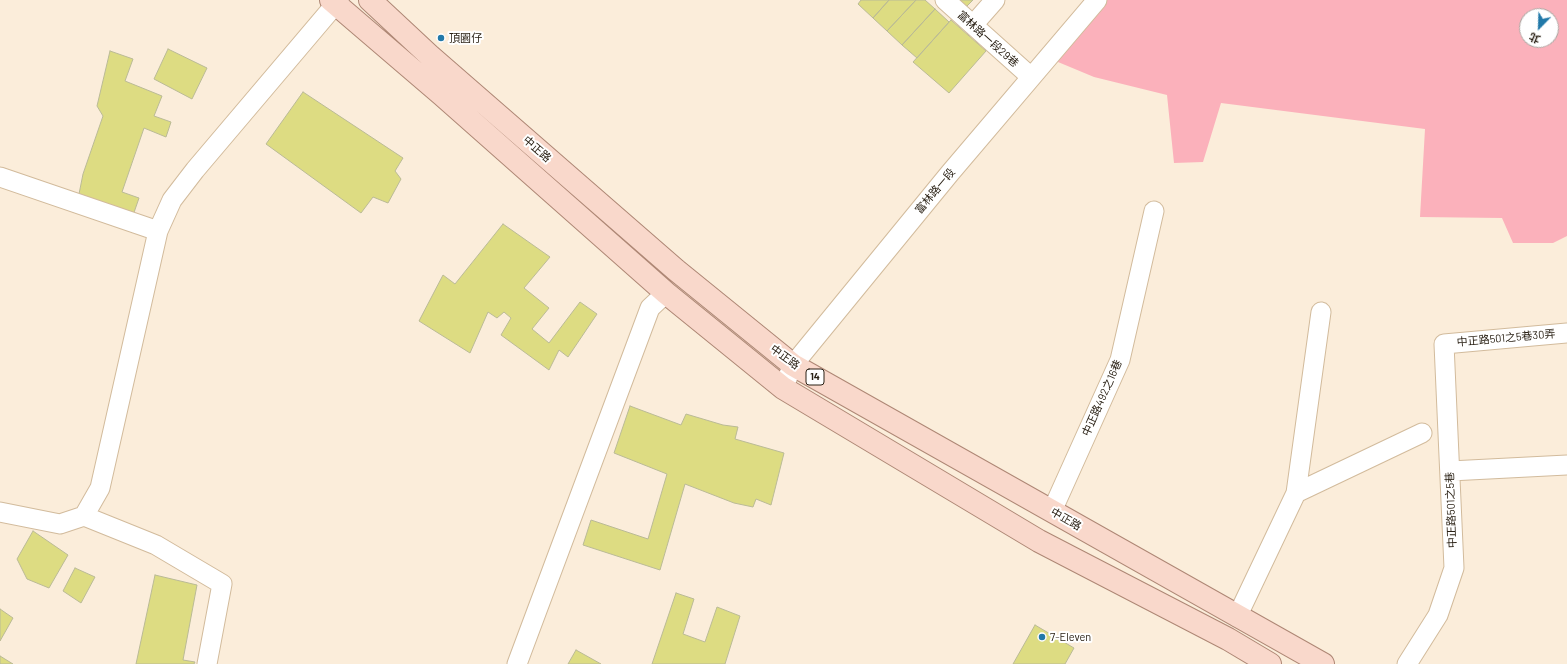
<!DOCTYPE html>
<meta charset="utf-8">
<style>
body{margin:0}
#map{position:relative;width:1567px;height:664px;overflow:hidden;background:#fbedda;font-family:Barlow,"Noto Sans TC",sans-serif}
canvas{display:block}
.north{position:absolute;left:1519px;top:8px;width:40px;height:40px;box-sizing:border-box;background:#fff;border:1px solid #aaa6a1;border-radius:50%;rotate:203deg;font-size:11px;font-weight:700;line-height:16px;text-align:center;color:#2a2115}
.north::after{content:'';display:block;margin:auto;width:14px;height:18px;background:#2279a9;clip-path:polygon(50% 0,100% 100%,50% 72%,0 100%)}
</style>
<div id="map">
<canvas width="1567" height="664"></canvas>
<div class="north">北</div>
</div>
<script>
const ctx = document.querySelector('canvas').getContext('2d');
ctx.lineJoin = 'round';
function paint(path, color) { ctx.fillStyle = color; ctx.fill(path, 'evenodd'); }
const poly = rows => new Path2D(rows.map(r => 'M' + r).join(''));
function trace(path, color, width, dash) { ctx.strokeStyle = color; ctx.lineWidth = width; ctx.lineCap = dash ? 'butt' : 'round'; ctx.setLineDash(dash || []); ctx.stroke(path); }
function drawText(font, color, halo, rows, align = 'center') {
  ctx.font = font + ' Barlow,"Noto Sans TC",sans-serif'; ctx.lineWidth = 4; ctx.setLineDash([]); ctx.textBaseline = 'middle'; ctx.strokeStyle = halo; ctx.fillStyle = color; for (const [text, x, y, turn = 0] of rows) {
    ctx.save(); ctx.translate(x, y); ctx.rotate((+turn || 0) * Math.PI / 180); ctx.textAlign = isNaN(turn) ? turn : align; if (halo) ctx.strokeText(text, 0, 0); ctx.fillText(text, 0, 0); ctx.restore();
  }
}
paint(poly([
 [1097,0,1567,0,1567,236,1553,243,1513,243,1502,218,1420,217,1425,129,1221,103,1203,162,1174,163,1167,95,1094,77,1046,57],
 [1527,16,1551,16,1551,40,1527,40]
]), '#fbb1bb');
const building = poly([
 [861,0,889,0,873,18,858,4,861,0],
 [889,0,916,0,887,31,873,18,889,0],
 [916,0,925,0,935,9,902,45,887,31,916,0],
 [959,0,973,0,966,7,959,0],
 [935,9,949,22,917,58,902,45,935,9],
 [951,20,986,51,949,93,913,62,951,20],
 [168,49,207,68,192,99,154,79,168,49],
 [110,51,133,59,125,81,162,96,154,116,171,122,166,137,144,128,122,192,139,198,129,227,76,209,83,174,103,116,97,106,110,51],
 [303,92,403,158,395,171,401,179,388,203,373,197,361,213,266,144,303,92],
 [503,224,550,257,524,288,549,308,532,329,549,343,580,302,597,314,568,357,559,350,549,370,501,335,511,318,504,312,497,318,488,312,470,353,419,321,443,275,455,284,503,224],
 [630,406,681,425,686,414,723,425,738,427,735,439,784,453,771,505,756,499,753,507,734,503,685,484,660,570,583,545,591,520,648,539,667,474,614,453,630,406],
 [33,531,68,555,49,588,27,579,17,559,33,531],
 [75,568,95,577,81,603,63,591,75,568],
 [155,575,197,585,183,660,195,662,194,664,136,664,155,575],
 [676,593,694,599,683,634,705,642,717,607,740,616,725,664,652,664,676,593],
 [0,609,13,618,0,641,0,609],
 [1035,625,1074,648,1065,664,1013,664,1035,625],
 [576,650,601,664,568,664,576,650],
 [0,656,13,664,0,664,0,656]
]);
paint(building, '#dddc82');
trace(building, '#baba96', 1);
const street = poly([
 [945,0,1031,77],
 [973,25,995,0],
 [0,177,158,231],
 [783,388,793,365,950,173,1097,0],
 [1450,471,1567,465],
 [1296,493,1422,433],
 [1052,511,1120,360,1154,211],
 [0,512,60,524,84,516,100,488,158,231,172,200,195,170,339,0],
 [84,516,156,545,222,584,207,664],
 [1237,617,1296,493,1321,312],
 [517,664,650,308,666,293],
 [1407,664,1438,615,1454,568,1444,344,1567,333]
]);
const primary = poly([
 [331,0,442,95,666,293,783,388,1039,541,1228,639,1270,664],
 [370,0,429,55,676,270,793,365,1323,664]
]);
trace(street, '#d2bb9c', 21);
trace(primary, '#ae8775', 24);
trace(street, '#fff', 19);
trace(primary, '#f9d8cb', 22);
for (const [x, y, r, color] of [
 [441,38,4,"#2279a9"],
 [1042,637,4,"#2279a9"]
]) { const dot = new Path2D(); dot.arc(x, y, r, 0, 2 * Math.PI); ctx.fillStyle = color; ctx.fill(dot); trace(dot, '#fff', 1.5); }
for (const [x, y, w] of [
 [815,377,18]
]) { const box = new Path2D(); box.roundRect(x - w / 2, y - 8, w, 16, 3); ctx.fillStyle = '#fff'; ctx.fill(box); trace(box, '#2a2115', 1); }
drawText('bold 10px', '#2a2115', null, [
 ["14",815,377]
]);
drawText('11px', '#2a2115', '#fff', [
 ["頂園仔",449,38],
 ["7-Eleven",1050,637]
], 'left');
drawText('11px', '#2a2115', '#fff', [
 ["富林路一段29巷",988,39,42],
 ["中正路",537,149,41],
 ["富林路一段",935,191,-50],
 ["中正路501之5巷30弄",1506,338,-5],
 ["中正路",785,357,36],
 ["中正路492之16巷",1102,398,-66],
 ["中正路501之5巷",1451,510,-92],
 ["中正路",1066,519,30]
]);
</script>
